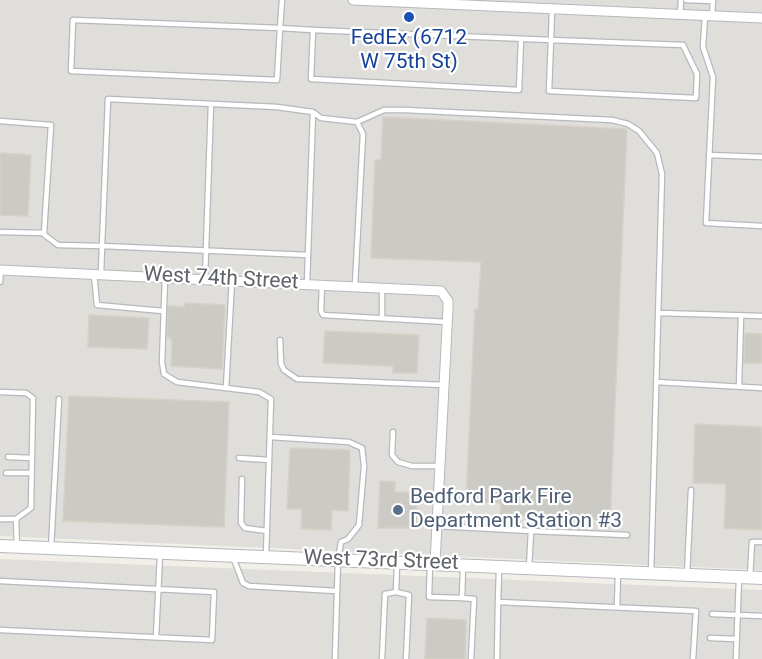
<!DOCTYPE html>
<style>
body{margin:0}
canvas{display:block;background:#f1efe8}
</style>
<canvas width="762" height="659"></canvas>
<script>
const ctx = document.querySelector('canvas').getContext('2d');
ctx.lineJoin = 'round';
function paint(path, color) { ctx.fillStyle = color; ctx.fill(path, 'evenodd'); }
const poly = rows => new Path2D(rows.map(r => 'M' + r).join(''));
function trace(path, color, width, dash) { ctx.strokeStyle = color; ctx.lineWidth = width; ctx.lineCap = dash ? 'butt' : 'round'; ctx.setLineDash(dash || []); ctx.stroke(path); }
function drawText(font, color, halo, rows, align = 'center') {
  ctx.font = font + ' Roboto,sans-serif'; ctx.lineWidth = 4.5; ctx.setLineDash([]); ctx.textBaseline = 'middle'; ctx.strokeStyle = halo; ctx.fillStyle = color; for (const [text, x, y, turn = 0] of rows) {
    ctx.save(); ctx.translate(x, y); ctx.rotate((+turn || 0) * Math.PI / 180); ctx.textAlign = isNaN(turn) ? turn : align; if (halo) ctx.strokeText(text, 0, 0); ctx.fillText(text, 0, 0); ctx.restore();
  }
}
paint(poly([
 [0,0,762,0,762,570,0,536],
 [0,559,762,590,762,659,0,659]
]), '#e0deda');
const building = poly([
 [383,117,627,129,610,520,500,515,501,503,466,501,475,309,478,309,481,262,371,258,375,160,381,160,383,117],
 [0,153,31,155,28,216,0,215,0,153],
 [185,303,225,305,222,369,171,366,172,341,167,336,168,306,184,307,185,303],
 [89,315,149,318,147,349,88,347,89,315],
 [325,331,419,335,417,373,393,373,393,366,323,363,325,331],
 [745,333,762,334,762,363,744,363,745,333],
 [69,396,229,402,224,527,63,521,69,396],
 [695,424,762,427,762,530,724,528,726,484,693,483,695,424],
 [290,448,350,450,348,511,332,510,331,530,301,529,302,509,287,509,290,448],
 [380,481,395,482,395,492,417,493,416,528,378,528,380,481],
 [427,618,466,620,465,659,425,659,427,618]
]);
paint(building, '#cccac5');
trace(building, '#d6d1c6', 1.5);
const service = poly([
 [282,0,280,28,277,80,71,71,73,20,280,28,313,30,551,40,683,45,697,74,696,98,549,91,551,40,552,9],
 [686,0,713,1],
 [680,15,681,0],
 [705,16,703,47,713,77,706,223,762,226],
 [712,16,713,0],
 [313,30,311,79,519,90,521,39],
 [0,121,51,125,44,233,0,232],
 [709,155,762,157],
 [42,233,58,245,102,246,108,99,277,107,313,112],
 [94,274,97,305,163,311],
 [101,274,102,246,308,255],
 [165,278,162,362,164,374,177,382,259,392,271,399,266,556],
 [205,278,211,104],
 [0,282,1,270],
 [307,283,313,112,321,118,357,122,384,110,405,110,612,120,628,124,639,131,657,153,662,174,651,573],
 [322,284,321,311,323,315,447,322],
 [355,285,363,134,357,122],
 [658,313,762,316],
 [382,318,382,288],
 [280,340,281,364,284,370,297,379,444,385],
 [656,382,762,388],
 [739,386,741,316],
 [226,388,232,280],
 [0,392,26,393,33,398,31,508,16,519,17,547],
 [393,432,392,455,398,462,412,466,440,466],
 [270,437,349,442,362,448,364,466,359,525,348,539,341,542,338,560,335,659],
 [8,457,32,458],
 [239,458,269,460],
 [6,473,31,473],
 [242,479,241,523,245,528,267,531],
 [0,519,16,519],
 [437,526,531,531],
 [51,548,59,399],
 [233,557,243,583,249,586,337,591],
 [430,564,429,597,462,598,463,567],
 [529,568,531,531,627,535],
 [687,575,691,490],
 [750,577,752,542,762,542],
 [0,581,214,592,212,640,0,630],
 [396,592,409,595,406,659],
 [462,598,474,599,471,659],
 [498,602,499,569],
 [617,607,618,574],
 [712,614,762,616],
 [156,637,160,555],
 [710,638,736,639],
 [382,659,385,594,396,592,397,565],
 [497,659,498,602,696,611,693,659],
 [736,659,739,578]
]);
const minor = poly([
 [353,0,762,18],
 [0,270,441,291,448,301,448,308,435,563]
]);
const tertiary = poly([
 [0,546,762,578]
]);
trace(service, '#b5b8bc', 7);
trace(minor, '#b5b8bc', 11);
trace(tertiary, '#b5b8bc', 14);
trace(service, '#fff', 4.5);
trace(minor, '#fff', 9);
trace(tertiary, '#fff', 12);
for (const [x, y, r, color] of [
 [409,17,6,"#1a4fb4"],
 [398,510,6,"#5c6f8a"]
]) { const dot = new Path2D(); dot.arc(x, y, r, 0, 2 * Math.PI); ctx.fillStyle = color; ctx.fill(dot); trace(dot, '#fff', 2); }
drawText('21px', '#164399', '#fff', [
 ["FedEx (6712",409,39],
 ["W 75th St)",409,63]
]);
drawText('21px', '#5f6368', '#fff', [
 ["West 74th Street",221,279,3],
 ["West 73rd Street",381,561,2]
]);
drawText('21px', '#4e5e75', '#fff', [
 ["Bedford Park Fire",410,498],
 ["Department Station #3",410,522]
], 'left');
</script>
